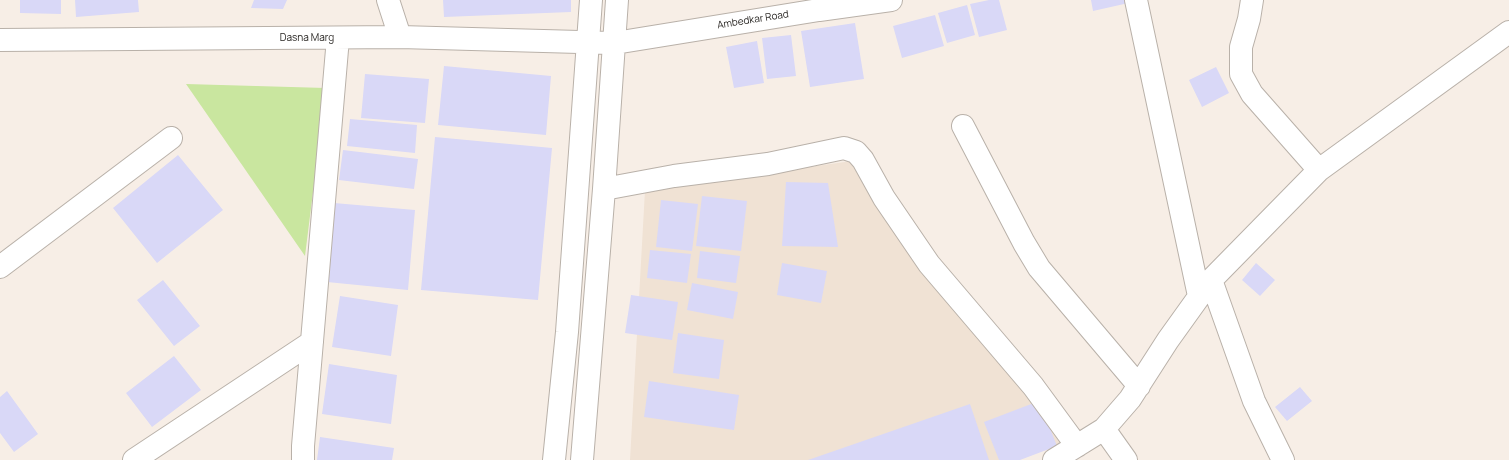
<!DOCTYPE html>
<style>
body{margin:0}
canvas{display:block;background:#f7eee6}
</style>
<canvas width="1509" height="460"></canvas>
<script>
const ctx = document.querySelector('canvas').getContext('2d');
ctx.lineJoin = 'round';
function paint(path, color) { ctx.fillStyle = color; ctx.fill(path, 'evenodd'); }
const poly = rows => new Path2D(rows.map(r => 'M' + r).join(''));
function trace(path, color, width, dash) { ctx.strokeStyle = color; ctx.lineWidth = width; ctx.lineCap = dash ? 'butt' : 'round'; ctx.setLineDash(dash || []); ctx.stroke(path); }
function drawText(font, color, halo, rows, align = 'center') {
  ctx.font = font + ' Manrope,sans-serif'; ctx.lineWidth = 3.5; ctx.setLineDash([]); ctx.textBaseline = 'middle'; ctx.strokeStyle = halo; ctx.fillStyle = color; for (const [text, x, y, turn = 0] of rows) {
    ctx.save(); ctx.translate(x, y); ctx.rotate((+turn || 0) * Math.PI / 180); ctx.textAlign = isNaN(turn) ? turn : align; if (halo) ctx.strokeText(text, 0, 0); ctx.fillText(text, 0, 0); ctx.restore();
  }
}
paint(poly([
 [852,161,962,312,1063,443,1013,460,630,460,645,190]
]), '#f0e2d4');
paint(poly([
 [186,84,326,88,305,256]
]), '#c9e69f');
paint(poly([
 [20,0,61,0,61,14,20,13],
 [75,0,138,0,139,12,76,17],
 [254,0,287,0,283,9,251,8],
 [443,0,571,0,571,12,444,17],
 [989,0,999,0,1007,30,979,37,970,4],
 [1091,0,1132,0,1133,2,1093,11],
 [967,5,975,35,947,43,938,13],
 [935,15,944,46,902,58,893,26],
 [855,23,864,79,810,87,801,31],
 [791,35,796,76,767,79,762,38],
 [757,41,764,83,734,88,726,47],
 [444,66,551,76,546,135,438,125],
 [1216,67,1229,93,1202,107,1189,80],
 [365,74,429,79,425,123,361,118],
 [350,119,417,125,415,153,347,146],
 [435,137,552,148,538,300,421,290],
 [343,150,418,159,414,189,339,180],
 [178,155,223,210,157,263,113,208],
 [786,182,828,183,838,247,782,246],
 [702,196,747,201,741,251,696,246],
 [661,200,698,204,692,251,656,247],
 [334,203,415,210,408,290,327,282],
 [650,250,691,254,687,283,647,278],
 [700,251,740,256,736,283,697,278],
 [782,263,827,271,821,303,777,295],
 [1256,263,1275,280,1260,296,1242,280],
 [163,280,200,326,174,346,137,300],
 [692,283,738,292,733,319,687,310],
 [631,295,678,302,672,340,625,333],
 [340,296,398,305,391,356,332,347],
 [678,333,724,340,719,379,673,373],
 [174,356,201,390,152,427,126,393],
 [329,364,397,375,391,424,322,414],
 [649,381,739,395,734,430,644,417],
 [1300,387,1312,401,1287,421,1275,407],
 [7,391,38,434,14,452,0,433,0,397],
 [1039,401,1057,446,1020,460,999,460,984,422],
 [970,404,989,460,808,460],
 [320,437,394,448,392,460,317,460]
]), '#d9d8f7');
const minor = poly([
 [388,0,400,37],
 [1136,0,1199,296],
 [1252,0,1249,19,1241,47,1241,74,1252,94,1319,170],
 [0,40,400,37,615,43,819,10,891,0],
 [963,126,1024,243,1039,268,1139,386],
 [604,189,674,176,768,164,844,148,856,152,863,160,884,198,929,264,1033,386,1077,446],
 [0,267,171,138],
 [1211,280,1254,401,1283,460],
 [1104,429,1126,460],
 [134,460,312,342],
 [303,460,303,446,338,38],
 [554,460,567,332,591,0],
 [582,460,604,189,617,0],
 [1054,460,1104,429,1130,399,1168,340,1211,280,1319,170,1509,32]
]);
trace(minor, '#b9b1a9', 24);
trace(minor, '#fff', 22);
drawText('10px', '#211e1b', '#fff', [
 ["Ambedkar Road",753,20,-9],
 ["Dasna Marg",307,38]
]);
</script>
